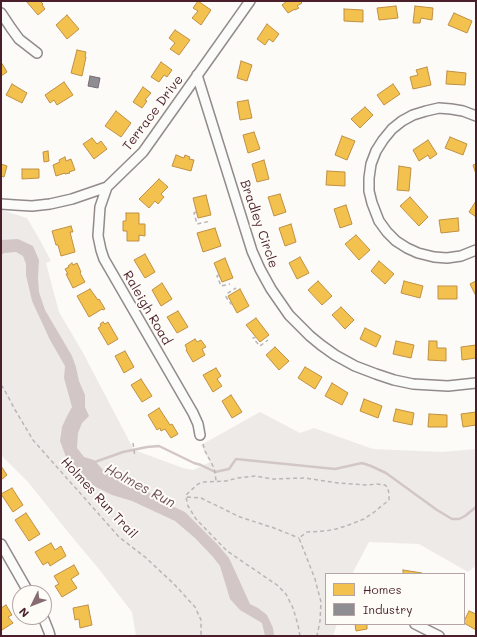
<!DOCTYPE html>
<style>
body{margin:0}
#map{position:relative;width:477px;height:637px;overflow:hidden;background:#fcfbf8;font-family:Mali,sans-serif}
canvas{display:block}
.frame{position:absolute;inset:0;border:2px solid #4a1f2b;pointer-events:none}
.legend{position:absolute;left:325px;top:573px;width:140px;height:52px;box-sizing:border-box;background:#fdfcf7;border:1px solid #b5a4a5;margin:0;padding:5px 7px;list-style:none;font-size:12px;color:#4a1f2b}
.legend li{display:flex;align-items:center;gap:8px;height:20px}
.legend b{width:20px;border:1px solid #b5a4a5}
.north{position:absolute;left:12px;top:585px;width:40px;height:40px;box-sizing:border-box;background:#fdfcf7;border:1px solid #b5a4a5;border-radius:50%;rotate:227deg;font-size:11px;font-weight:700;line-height:16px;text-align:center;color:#4a1f2b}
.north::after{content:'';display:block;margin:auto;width:14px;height:18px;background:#886c73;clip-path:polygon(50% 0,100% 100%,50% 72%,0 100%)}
</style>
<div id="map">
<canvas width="477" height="637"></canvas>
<div class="frame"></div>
<ul class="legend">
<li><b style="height:11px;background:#f2c14e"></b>Homes</li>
<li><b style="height:11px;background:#8d8d92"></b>Industry</li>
</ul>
<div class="north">N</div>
</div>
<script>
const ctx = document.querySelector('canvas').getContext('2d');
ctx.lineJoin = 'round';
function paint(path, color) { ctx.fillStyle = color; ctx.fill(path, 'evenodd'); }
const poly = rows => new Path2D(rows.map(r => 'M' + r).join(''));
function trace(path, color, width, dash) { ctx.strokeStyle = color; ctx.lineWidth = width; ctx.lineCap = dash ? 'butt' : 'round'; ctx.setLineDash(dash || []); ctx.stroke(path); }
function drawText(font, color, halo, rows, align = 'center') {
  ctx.font = font + ' Mali,sans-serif'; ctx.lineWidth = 4; ctx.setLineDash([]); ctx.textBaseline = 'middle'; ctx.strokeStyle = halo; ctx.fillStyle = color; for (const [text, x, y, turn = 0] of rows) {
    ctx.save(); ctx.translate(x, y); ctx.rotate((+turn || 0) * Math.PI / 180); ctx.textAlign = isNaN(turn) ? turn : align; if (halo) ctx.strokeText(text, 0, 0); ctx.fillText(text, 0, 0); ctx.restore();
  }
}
paint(poly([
 [1,210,27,218,41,242,51,261,46,263,59,312,82,351,134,450,183,468,193,470,210,462,201,445,260,412,300,433,314,428,373,449,442,452,476,449,476,566,468,572,419,544,369,542,352,574,326,574,326,624,337,624,333,636,136,636,132,612,98,568,68,532,28,482,1,455]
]), '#eeeae8');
paint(poly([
 [18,239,33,246,39,260,38,278,39,292,45,310,72,356,76,367,79,381,85,395,85,407,89,416,82,423,78,433,77,448,84,457,94,460,104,471,114,478,148,492,163,502,185,512,218,545,229,558,235,571,250,604,258,608,267,615,273,628,274,636,265,636,262,623,240,610,230,599,220,566,213,557,195,538,175,521,145,507,132,501,112,495,94,486,71,465,66,457,60,441,62,427,67,416,72,407,64,378,65,366,50,340,32,301,26,275,26,264,23,256,16,252,4,253,1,255,1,240]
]), '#d2c7c6');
const homes = poly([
 [26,1,40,1,43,4,42,5,45,9,38,15,26,1],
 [198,1,211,10,201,25,192,18,198,11,193,8,198,1],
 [287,1,300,1,302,3,297,6,299,8,295,10,295,9,288,13,282,5,287,1],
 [396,6,398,18,379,20,377,8,396,6],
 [415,6,433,8,432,20,421,18,420,23,413,23,415,6],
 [344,9,363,10,363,22,344,21,344,9],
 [454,13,472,21,467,33,448,25,454,13],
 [67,15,79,29,67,39,56,25,67,15],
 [267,24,279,34,273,42,269,39,265,45,257,39,267,24],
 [175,30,190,40,179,55,170,49,175,43,169,38,175,30],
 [77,50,86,52,85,57,86,57,82,76,71,73,77,50],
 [241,61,252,65,247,81,237,78,241,61],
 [1,62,7,72,1,76,1,62],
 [161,62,172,70,167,77,164,75,159,82,151,77,161,62],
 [427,67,431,85,413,89,410,77,418,75,416,70,427,67],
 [447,71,466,73,465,85,446,84,447,71],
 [64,82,73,95,57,105,54,100,50,103,45,95,64,82],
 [12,84,27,93,22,103,6,95,12,84],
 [393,84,400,94,384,105,377,95,393,84],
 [143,87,151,93,145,100,147,101,142,108,133,102,143,87],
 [248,100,252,118,240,120,237,102,248,100],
 [365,107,373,115,360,128,351,119,365,107],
 [116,111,131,123,121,137,105,126,116,111],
 [254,132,260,149,248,153,243,135,254,132],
 [342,136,355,141,347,160,335,155,342,136],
 [450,137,467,144,463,155,445,148,450,137],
 [92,138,97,144,101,141,107,149,94,159,83,144,92,138],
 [428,140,437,154,430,159,428,155,419,161,413,150,428,140],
 [48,151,49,161,44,162,43,152,48,151],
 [176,155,184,158,185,155,190,157,189,159,194,160,191,171,172,166,176,155],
 [65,157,66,161,71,159,75,170,69,172,70,173,65,174,65,173,56,176,53,165,60,162,59,160,65,157],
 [264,160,269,179,257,182,252,164,264,160],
 [1,164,7,166,4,177,1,176,1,164],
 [476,164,476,174,473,165,476,164],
 [399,166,411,168,409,191,397,190,399,166],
 [22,169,39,169,39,178,22,179,22,169],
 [327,171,345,172,345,186,326,185,327,171],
 [159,179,168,187,161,194,164,197,158,204,155,201,149,208,139,199,159,179],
 [280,194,286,212,274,216,268,197,280,194],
 [206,195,211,215,198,218,193,198,206,195],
 [410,197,428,217,419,226,400,206,410,197],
 [476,201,476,217,469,212,476,201],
 [346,205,352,224,340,228,334,209,346,205],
 [126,213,139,213,139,224,145,224,145,236,139,235,139,241,127,241,127,231,123,231,123,221,126,221,126,213],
 [458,218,459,231,441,233,439,220,458,218],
 [291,224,296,242,285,246,279,228,291,224],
 [71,226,73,232,70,232,75,252,61,256,58,245,56,245,52,231,71,226],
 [215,228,221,246,203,252,197,233,215,228],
 [356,235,370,250,359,260,345,244,356,235],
 [145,254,155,272,145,278,134,260,145,254],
 [300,257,309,273,297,279,289,263,300,257],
 [225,258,233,278,222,282,214,263,225,258],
 [379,261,394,274,385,284,371,271,379,261],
 [72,263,73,265,77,263,81,272,80,273,85,282,73,288,66,274,68,274,65,269,69,267,68,266,72,263],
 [318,281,332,296,322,305,308,290,318,281],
 [404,281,423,286,420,298,401,293,404,281],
 [476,281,476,296,470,284,476,281],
 [162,283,172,299,161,306,152,290,162,283],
 [438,286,457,286,457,299,438,299,438,286],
 [90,289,98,300,99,299,105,309,103,310,102,309,89,317,77,296,90,289],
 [240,289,249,306,237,313,228,296,240,289],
 [341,307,354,320,345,329,332,315,341,307],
 [178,311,188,327,177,333,167,317,178,311],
 [256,318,269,335,260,342,246,325,256,318],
 [103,322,105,324,108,322,118,339,108,345,98,328,101,326,100,324,103,322],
 [365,328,381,336,376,347,360,339,365,328],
 [195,339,197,342,201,340,206,347,202,349,205,355,193,362,186,350,187,349,185,345,195,339],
 [396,341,414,345,411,358,393,354,396,341],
 [429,341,437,341,437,348,446,348,446,361,428,360,429,341],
 [476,345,476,358,462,360,461,347,476,345],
 [275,347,289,361,279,370,266,355,275,347],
 [125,351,134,367,124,373,115,356,125,351],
 [305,367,322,377,315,389,298,378,305,367],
 [216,368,221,376,217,379,222,386,213,392,203,375,216,368],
 [141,379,152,396,142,402,131,385,141,379],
 [332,383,348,393,342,405,325,396,332,383],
 [231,395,242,412,232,418,222,401,231,395],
 [364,399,382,406,378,418,360,411,364,399],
 [159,408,170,425,172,424,178,434,171,438,165,429,161,431,160,428,157,430,148,415,159,408],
 [396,409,414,413,412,425,393,421,396,409],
 [476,412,476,425,463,427,461,414,476,412],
 [429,414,447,415,447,427,428,427,429,414],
 [1,466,7,475,1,480,1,466],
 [12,488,23,505,13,512,1,494,12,488],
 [26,513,40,534,29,541,15,520,26,513],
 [51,543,55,550,61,546,66,556,50,566,48,562,43,565,35,552,51,543],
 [74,565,79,574,71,579,77,588,62,597,55,586,59,584,54,576,74,565],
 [403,570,422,573,422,574,403,574,403,570],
 [6,605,12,615,8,617,13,623,2,630,1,628,1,608,6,605],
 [88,605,92,625,80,628,79,619,75,620,73,608,88,605],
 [469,611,476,614,476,630,464,623,464,621,469,611],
 [355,624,367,624,367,629,356,631,355,624]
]);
paint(homes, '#f2c14e');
trace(homes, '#c09044', 1);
const industry = poly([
 [90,76,100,78,98,88,88,86,90,76]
]);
paint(industry, '#8d8d92');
trace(industry, '#796c73', 1);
trace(poly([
 [92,463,123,452,147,447,159,446,194,463,201,465,215,472,229,469,236,459,335,469,362,463,371,466,386,473,437,510,452,519,459,519,465,516,476,507]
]), '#d2c7c6', 2.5);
const minor = poly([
 [1,13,11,28,19,39,37,53],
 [197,75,252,251,260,269,271,289,289,315,310,336,321,345,335,355,355,366,376,374,394,380,413,384,448,386,476,383],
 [476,116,463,111,451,109,439,108,426,111,413,115,402,121,392,129,383,140,376,151,371,164,369,178,369,191,372,203,379,221,387,232,396,241,407,248,418,253,434,257,447,258,461,256,476,250],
 [107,187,100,207,99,222,98,236,101,250,104,259,193,413,198,424,200,435],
 [1,204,15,205,32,206,50,204,72,199,107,187,143,152,250,1],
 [1,544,29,593],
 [43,617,49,632,50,636],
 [415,624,439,636]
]);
trace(minor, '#928a8b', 12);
trace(poly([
 [196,212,194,213,197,224,211,221],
 [219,275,217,276,221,286,230,284],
 [232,303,231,304,226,297,228,293,236,288],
 [256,337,253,338,260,346,268,340],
 [1,385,4,389,14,408,33,440,119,537,145,557,174,584,195,607,201,620,201,636],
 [133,443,135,457],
 [203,444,205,451,213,466,215,472,216,481],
 [187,497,201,498,240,517,274,528,299,538],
 [300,636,298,625,293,608,286,594,277,585,227,551,196,519,188,506,186,497,187,494,198,484,204,482,226,481,238,478,255,476,272,479,305,478,338,483,368,485,377,484,385,485,388,488,389,495,389,500,373,513,364,519,346,526,336,529,325,531,307,532,299,538,315,579,321,602,320,621,317,636]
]), '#bbb6b6', 1.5, [4, 3]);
trace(minor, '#fbfbf9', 9);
drawText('13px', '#4a1f2b', '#fdfcf7', [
 ["Terrace Drive",153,113,-53],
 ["Bradley Circle",259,224,71],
 ["Raleigh Road",147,308,60],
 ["Holmes Run Trail",99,498,47]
]);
drawText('italic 14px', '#73525a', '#fdfcf7', [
 ["Holmes Run",140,486,28]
]);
</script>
